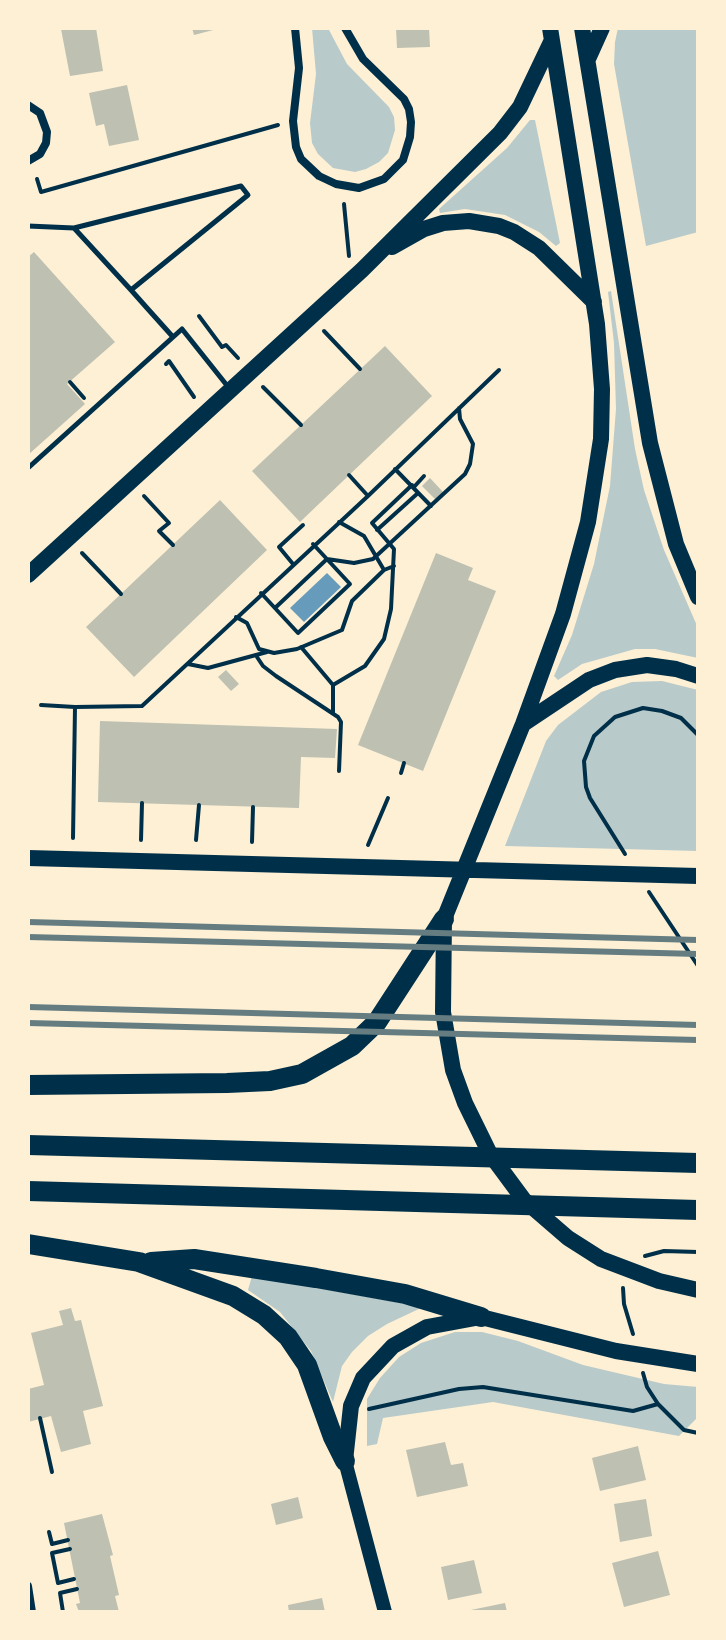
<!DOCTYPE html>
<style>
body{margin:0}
#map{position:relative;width:726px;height:1640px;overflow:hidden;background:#fdf0d5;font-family:"Fira Sans",sans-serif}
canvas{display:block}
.frame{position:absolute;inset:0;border:30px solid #fdf0d5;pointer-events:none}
</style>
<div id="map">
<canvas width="726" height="1640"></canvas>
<div class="frame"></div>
</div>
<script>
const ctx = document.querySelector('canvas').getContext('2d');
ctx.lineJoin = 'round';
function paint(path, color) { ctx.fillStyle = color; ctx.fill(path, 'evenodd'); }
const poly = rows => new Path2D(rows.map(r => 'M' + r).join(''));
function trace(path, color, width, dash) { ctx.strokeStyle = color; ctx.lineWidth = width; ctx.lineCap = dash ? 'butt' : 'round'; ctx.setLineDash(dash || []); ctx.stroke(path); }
paint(poly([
 [312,28,328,28,347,64,389,107,394,117,395,130,388,153,379,162,366,169,355,172,333,168,318,154,312,143,310,123,316,74],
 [618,28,698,28,698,232,646,246,614,64,615,42],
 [530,120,535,120,560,243,556,246,539,232,505,215,465,209,440,213,439,209,507,148],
 [611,291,635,449,644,490,664,550,698,628,698,658,655,649,635,649,582,664,558,680,554,676,572,635,594,564,610,486,616,409,614,343,608,292],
 [662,681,698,690,698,851,505,846,546,741,558,725,601,692,632,682],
 [252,1276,423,1307,387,1324,368,1336,352,1352,342,1366,333,1402,311,1351,280,1312,248,1290],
 [455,1332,482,1332,518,1341,583,1365,664,1384,698,1387,698,1417,679,1436,493,1402,383,1418,377,1444,367,1446,367,1399,380,1378,399,1357,421,1343]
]), '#b9caca');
paint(poly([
 [327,573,341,587,304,622,290,608]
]), '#669bbc');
paint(poly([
 [67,28,96,28,103,71,70,76,61,29],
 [192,28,217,28,217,29,194,35],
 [396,28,429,28,430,47,397,48],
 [127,85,139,140,109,146,104,124,96,126,89,93],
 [34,252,115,342,67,384,85,404,28,455,28,257],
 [385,346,432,396,300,522,252,471],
 [430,478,443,492,436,500,422,486],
 [220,500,267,550,134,677,86,627],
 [436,553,473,568,468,580,496,591,423,771,358,745],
 [226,670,239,684,231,691,218,677],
 [100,721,337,729,335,758,301,757,299,808,98,802],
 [71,1308,75,1321,81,1320,103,1406,83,1411,91,1444,61,1452,51,1416,28,1422,28,1389,44,1385,31,1333,63,1325,59,1311],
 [445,1442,451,1465,463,1463,468,1486,417,1497,406,1450],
 [638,1446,646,1480,600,1491,592,1458],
 [298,1497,303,1518,276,1525,271,1504],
 [646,1499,652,1536,620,1542,614,1504],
 [102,1514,113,1555,110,1556,119,1595,115,1596,119,1612,79,1612,76,1604,80,1603,64,1523],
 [658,1551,670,1595,624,1607,612,1563],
 [474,1560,482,1593,448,1600,441,1567],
 [322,1598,325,1612,289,1612,288,1605],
 [505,1603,507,1612,466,1612,466,1611]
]), '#bec0b2');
trace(poly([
 [37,179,41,192,278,125],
 [344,204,349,256],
 [199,316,222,347,226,345,238,358],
 [324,331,360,369],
 [166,364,169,361,194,397],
 [70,382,84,398],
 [263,387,301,425],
 [395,469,431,506],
 [349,475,368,496],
 [414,487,424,476],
 [144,496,169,523,159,531,173,545],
 [339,522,364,536,384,570],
 [377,530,418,493],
 [82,553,121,594],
 [293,564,279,547,303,525],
 [261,593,298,633,350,584,313,544],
 [275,608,327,559,354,563,373,559,465,474,470,464,473,444,460,419,459,408],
 [236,617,247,623,259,649,274,653,297,649,342,630,352,601,384,570,394,566],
 [301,647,333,685,333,713],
 [257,657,263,666,276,676,338,717,341,722,339,771],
 [188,664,208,668,267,652],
 [333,685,365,666,384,639,391,609,394,549,372,523,412,485],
 [41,705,75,707],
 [401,773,404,763],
 [73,838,75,707,142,706,368,496,499,370],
 [141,840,142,803],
 [196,840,199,805],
 [252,842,253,807],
 [368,845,388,798],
 [625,854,590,798,586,787,584,761,594,736,615,717,643,708,662,711,681,718,698,735],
 [649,892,698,966],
 [645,1256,664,1251,698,1252],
 [623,1288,624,1304,633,1334],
 [643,1373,647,1387,658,1404,684,1430,698,1433],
 [369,1409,459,1389,483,1387,633,1411,658,1404],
 [40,1418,52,1472],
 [49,1532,52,1544,68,1540],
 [70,1549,52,1553,58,1583,74,1579],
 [63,1612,60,1593,77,1589]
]), '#003049', 4);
trace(poly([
 [28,226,74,228],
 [131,290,248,195,241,186,74,228,131,290,147,308,173,337],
 [28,468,182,329,229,388]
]), '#003049', 5);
trace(poly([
 [295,28,299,68,293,121,296,147,301,159,319,176,336,184,359,188,384,179,403,160,410,137,411,122,409,109,404,99,363,59,345,28],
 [28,105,40,113,47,132,46,143,40,154,28,161],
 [28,1586,32,1612]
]), '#003049', 8);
trace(poly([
 [345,1461,385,1612]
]), '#003049', 14);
trace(poly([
 [550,28,597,324,602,389,601,439,588,522,563,614,523,724,444,919,443,1012,453,1070,465,1103,490,1154,524,1200,568,1238,601,1259,659,1281,698,1290],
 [582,28,650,443,676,544,698,597],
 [588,59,602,28],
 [392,247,424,229,443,223,469,221,499,226,514,232,539,248,594,302],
 [28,575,362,270,500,133,520,107,551,42],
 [523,724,589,680,615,670,647,665,676,669,698,676],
 [28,858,698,876],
 [345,1461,351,1406,363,1378,393,1346,427,1327,481,1317,616,1351,698,1364]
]), '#003049', 16);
trace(poly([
 [28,1085,227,1083,270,1081,302,1074,352,1046,377,1022,444,919],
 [28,1145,698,1163],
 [28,1191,698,1210],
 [28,1244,139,1262,233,1296,264,1315,288,1337,307,1365,333,1437,345,1461],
 [151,1262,194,1259,316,1278,405,1294,481,1317]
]), '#003049', 20);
trace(poly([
 [28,922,698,940],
 [28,937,698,954],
 [28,1007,698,1025],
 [28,1023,698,1040]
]), '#657d81', 6);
</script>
